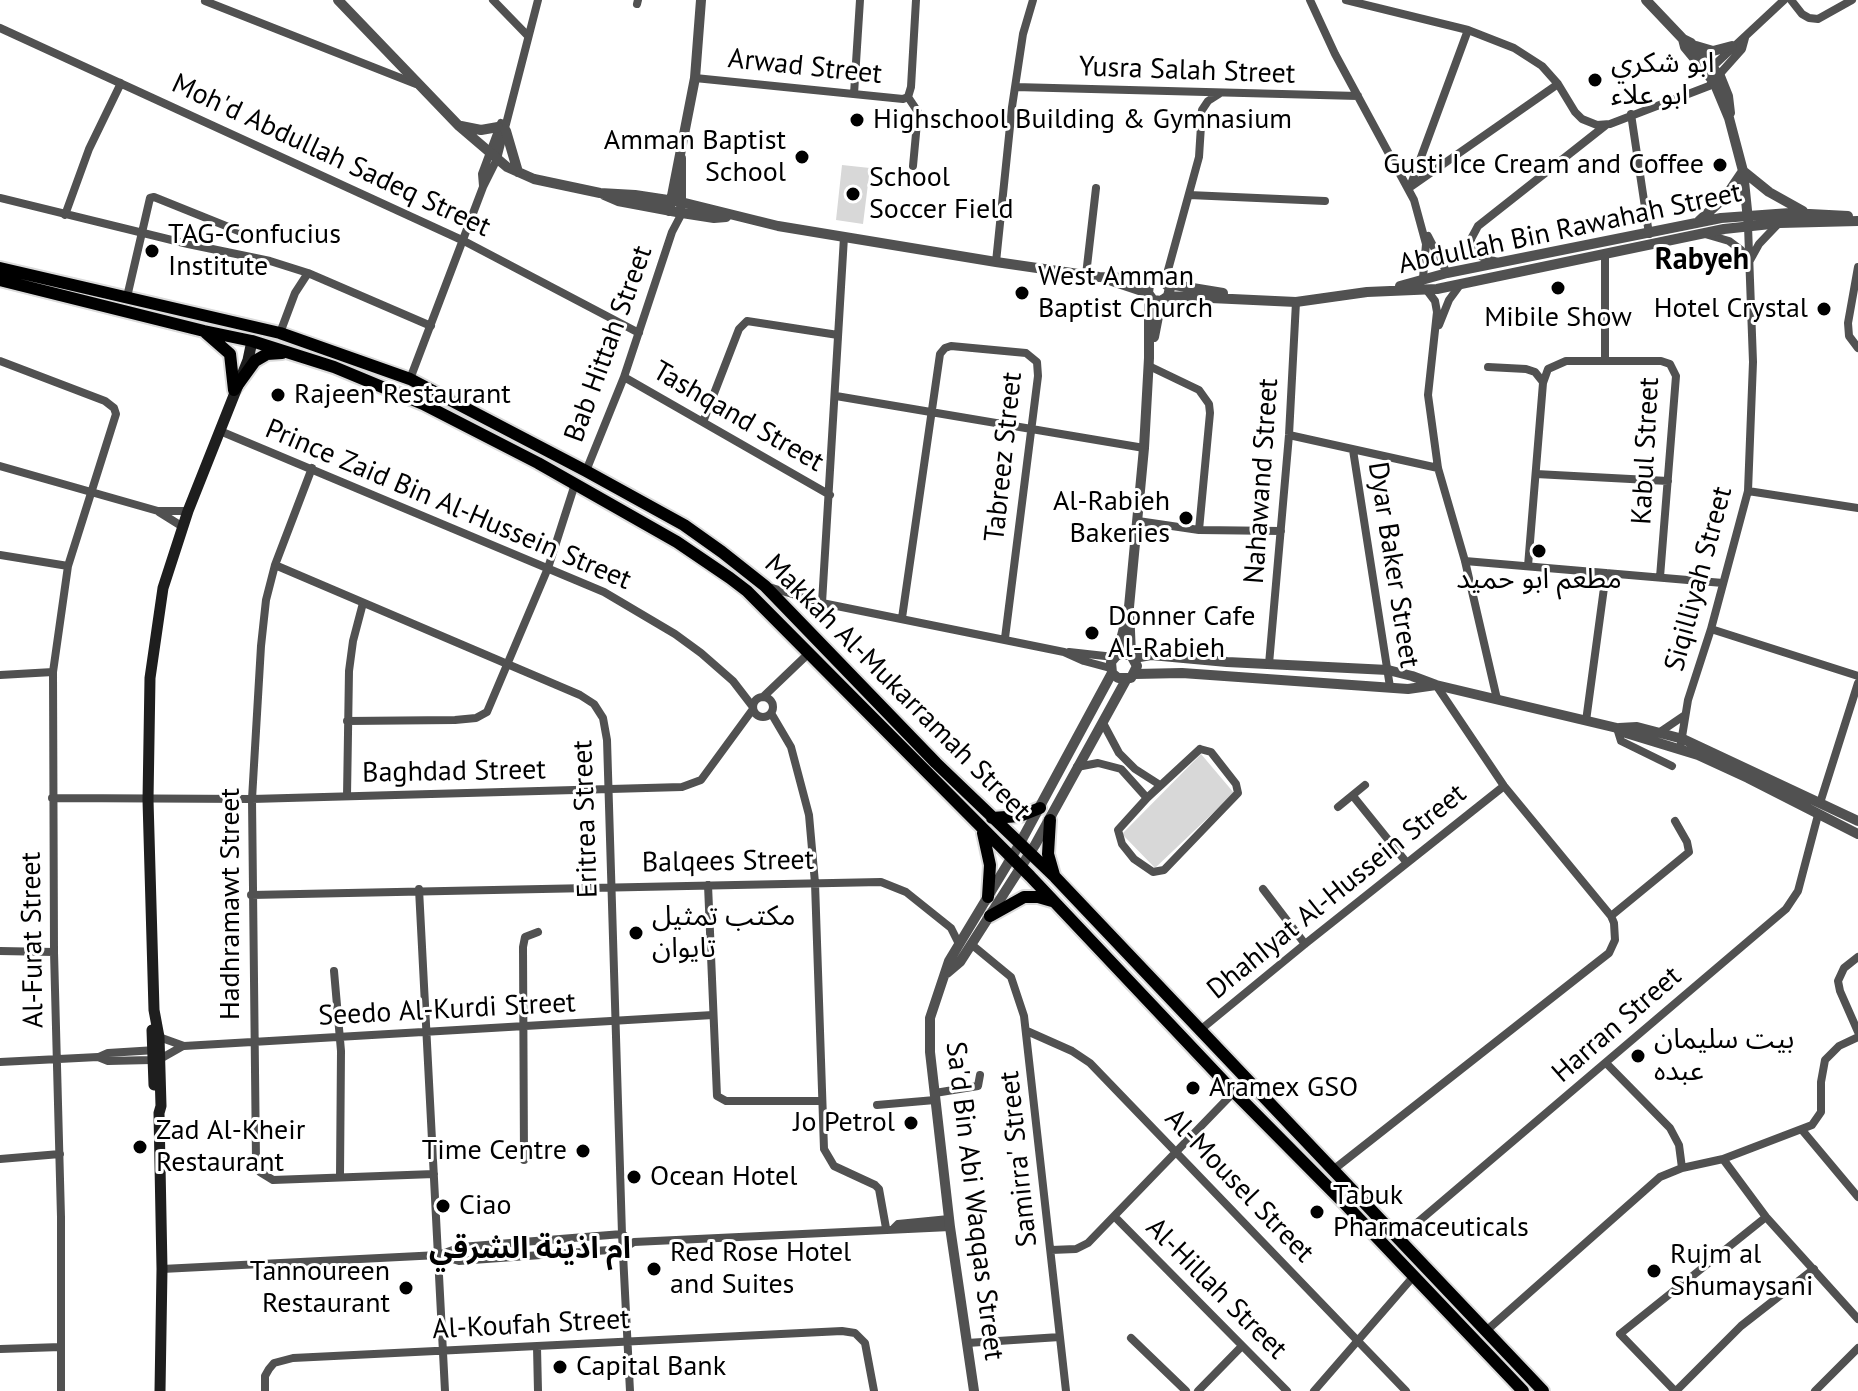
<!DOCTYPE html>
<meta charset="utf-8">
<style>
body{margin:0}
canvas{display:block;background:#fff}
</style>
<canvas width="1858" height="1391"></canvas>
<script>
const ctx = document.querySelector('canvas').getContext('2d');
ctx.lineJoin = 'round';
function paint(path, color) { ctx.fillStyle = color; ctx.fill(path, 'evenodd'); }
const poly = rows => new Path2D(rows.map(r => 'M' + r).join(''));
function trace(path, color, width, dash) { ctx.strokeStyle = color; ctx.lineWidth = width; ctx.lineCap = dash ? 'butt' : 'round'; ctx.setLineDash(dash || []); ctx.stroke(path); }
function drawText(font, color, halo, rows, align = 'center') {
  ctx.font = font + ' "PT Sans","Noto Sans Arabic",sans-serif'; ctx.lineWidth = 6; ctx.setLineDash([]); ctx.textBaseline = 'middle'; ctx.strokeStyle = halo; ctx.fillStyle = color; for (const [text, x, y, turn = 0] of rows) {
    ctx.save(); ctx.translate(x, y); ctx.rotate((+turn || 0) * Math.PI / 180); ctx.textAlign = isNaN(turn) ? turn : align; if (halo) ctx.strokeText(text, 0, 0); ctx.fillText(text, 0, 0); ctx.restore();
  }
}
paint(poly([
 [842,165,870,168,863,224,836,220],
 [1201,754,1234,793,1155,868,1122,834]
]), '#d8d8d8');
const primary = poly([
 [0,268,280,333,410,379,586,471,684,525,722,552,765,586,936,763,1055,877,1543,1391],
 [0,280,204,331,252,341,334,367,423,404,538,463,677,542,730,578,747,591,1030,876,1234,1092,1347,1206,1523,1391],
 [206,333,230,354,234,390],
 [234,390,255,361,267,354,282,353],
 [992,818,1020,816,1040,808],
 [1050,820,1048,854,1054,875],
 [983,833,990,865,988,897],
 [990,916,1024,897,1038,897,1052,901]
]);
trace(primary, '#dbdbdb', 16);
trace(poly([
 [493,0,528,36],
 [1310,0,1335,54,1414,200,1426,244,1423,278],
 [1346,0,1468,30,1514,48,1542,66,1558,84,1575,112,1582,119,1597,125,1610,124,1709,86,1742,49,1745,38],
 [1791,0,1802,14,1809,18,1818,19,1852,0],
 [205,1,416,84],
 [637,4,638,0],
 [0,28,464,241,639,333],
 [1709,70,1784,0],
 [695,78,903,99,908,97,911,87,916,0],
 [1015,87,1358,96],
 [854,94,860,0],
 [908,97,918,112,913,166],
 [1631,114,1649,234],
 [483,186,482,174,501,123],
 [1410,187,1468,30],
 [1409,188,1558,84],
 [1189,195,1325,201],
 [0,198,188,244,270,261,308,273],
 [65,215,89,149,121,83],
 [1705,234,1729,241,1741,250,1749,262,1759,244,1778,224],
 [1428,236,1447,273],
 [1605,256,1605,361],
 [996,262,1012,107,1023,34,1033,0],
 [1498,262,1482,257,1471,246,1471,239,1478,226,1606,125],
 [1858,267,1848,323,1849,336,1858,348],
 [1086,275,1096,188],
 [1165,281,1199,157,1202,110,1208,101,1219,94],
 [1426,289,1435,301,1437,312,1428,395,1438,468,1465,561,1497,699],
 [127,297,150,198,154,197,241,232],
 [1439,325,1449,300,1460,285],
 [280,333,295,293,308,273,431,326],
 [0,361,105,401,114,408,116,414,68,566,53,672,54,952,61,1217,61,1391],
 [1488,367,1526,369,1535,372,1543,382],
 [624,377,830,495],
 [410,379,483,187,497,159,538,0],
 [836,396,1144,448],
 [703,422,739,329,747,321,838,335],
 [220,431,604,592,675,634,701,653,733,681,753,707],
 [1289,435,1438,468],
 [1353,450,1390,687],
 [0,466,158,511,188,511],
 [312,468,275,565,266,600,261,646,252,799,256,1160,260,1172,273,1180,434,1174],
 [586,471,624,377,672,232,682,213],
 [1536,474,1668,481],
 [1748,491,1858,508],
 [159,512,183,527],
 [1138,521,1199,530,1210,413,1209,404,1199,390,1149,366],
 [1199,530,1281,531],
 [0,555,68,566],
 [1465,561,1723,583],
 [275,565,580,695,594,704,603,718,607,740,622,1234,630,1391],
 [1528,566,1543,383,1548,369,1566,361,1661,361,1670,364,1676,376,1660,577],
 [769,587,822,603,1064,652,1084,661,1110,668],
 [822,603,844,237],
 [902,618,940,354,945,348,951,346,1026,353,1037,362,1038,376,1005,638],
 [1711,629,1858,676],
 [1069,652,1114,657],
 [1269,664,1289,435,1296,302],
 [0,675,53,672],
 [763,697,809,653],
 '753 707a10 10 0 1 1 20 0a10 10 0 1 1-20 0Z',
 [771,713,791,747,809,815,815,883,824,1149,834,1166,875,1185,879,1189,886,1228],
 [347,721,455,720,476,718,487,712,548,568,575,484],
 [1586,721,1606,573],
 [1103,723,1119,753,1135,769,1160,785],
 [1617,728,1621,741,1672,766],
 [1660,732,1685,715],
 [1200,749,1211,752,1236,784,1238,793,1164,870,1153,872,1134,859,1122,844,1118,830,1147,798,1200,749],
 [1680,749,1688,700,1711,629,1748,491,1753,362,1748,226],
 [1077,767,1098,763,1121,769,1147,798],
 [347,796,349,671,353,641,363,603],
 [1353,796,1407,863],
 [52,798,252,799,682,787,701,780,753,709],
 [1820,803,1858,683],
 [1338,807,1365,785],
 [708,885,717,1096,726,1101,822,1101],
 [419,889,445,1391],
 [1263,889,1305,944],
 [251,895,881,882,906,892,951,928,959,944],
 [1611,916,1689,852,1687,842,1675,821],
 [971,944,1011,977,1024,1016,1066,1391],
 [0,951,54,952],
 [1858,957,1844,968,1838,981,1840,991,1858,1032],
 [334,971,341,1051,340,1176],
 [1027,1031,1072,1051,1090,1063,1406,1391],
 [1199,1031,1305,944,1504,786],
 [159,1037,184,1046,713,1015],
 [99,1057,108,1053,156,1050],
 [0,1062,98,1057,108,1061,151,1060,160,1059,183,1046],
 [1606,1063,1670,1128,1679,1145,1682,1168],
 [935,1093,978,1086,980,1075],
 [877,1105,935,1100],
 [1802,1130,1858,1197],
 [0,1159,60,1154],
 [1723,1159,1766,1217,1858,1319],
 [524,1160,523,947,525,937,538,932],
 [1333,1170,1586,971,1609,953,1615,940,1614,923,1611,916,1504,786,1436,685],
 [1115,1217,1287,1391],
 [894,1228,898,1224,949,1219],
 [1398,1239,1786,909,1798,891,1818,815],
 [1051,1250,1076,1249,1088,1243,1234,1092],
 [439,1255,459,1261,623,1249,634,1242,950,1227],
 [162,1269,439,1255,461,1247,622,1234,626,1237],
 [1486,1331,1660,1177,1682,1168,1723,1159,1812,1125,1821,1112,1821,1082,1825,1060,1839,1046,1858,1037],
 [1131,1338,1186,1391],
 [967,1343,1060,1337],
 [537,1347,538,1391],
 [0,1349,61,1347],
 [265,1391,265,1376,269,1369,274,1363,293,1358,842,1331,855,1333,865,1343,874,1391],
 [1198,1391,1241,1347],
 [1314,1391,1413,1277],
 [1675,1391,1620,1334,1766,1217],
 [1676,1391,1741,1326,1814,1269],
 [1815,1391,1858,1348]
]), '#515151', 8);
trace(poly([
 [338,0,459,126,507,167,534,179,600,193,635,195,681,202,778,226,996,262,1099,277,1160,279,1170,288,1168,296,1161,301,1153,300,1148,293,1149,285,1156,279],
 [1646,0,1683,39,1691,43,1720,76,1728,96,1730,113],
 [1683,39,1685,47,1714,82,1729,118,1743,171,1748,220],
 [1696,46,1713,51,1732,46],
 [461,126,481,130,498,127],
 [506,131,518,172],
 [681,158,681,206],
 [604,195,618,201,682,213,714,218,726,217],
 [669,211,695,78,701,0],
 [1699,221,1726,196,1743,171,1769,192,1803,211],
 [1112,281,1148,293],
 [1168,284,1223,293],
 [1400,286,1447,273,1721,218,1790,213,1848,216],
 [1168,296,1296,302,1367,292,1437,289,1724,229,1780,223,1858,221],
 [1154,337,1161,301],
 [1117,655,1126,620],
 [1131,655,1117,655,1111,662,1112,673,1118,678,1131,678,1137,666,1131,655,1129,607,1144,448,1149,358,1149,297],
 [1134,658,1151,655,1227,662,1388,670,1412,676,1436,685,1617,728,1626,733,1698,755,1748,778,1858,834],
 [1135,674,1182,673,1408,689,1436,685],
 [1619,728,1637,727,1683,739,1858,821],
 [947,973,960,962,1035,845,1126,680],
 [974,1391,950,1227,930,1052,930,1018,949,961,1019,845,1112,673]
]), '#515151', 10);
trace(poly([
 [152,1030,154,1085],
 [160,1391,162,1269,159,1113,161,1106,159,1037,154,1010,148,800,150,678,163,588,188,511,248,360,252,341]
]), '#1e1e1e', 11);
trace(primary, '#000', 12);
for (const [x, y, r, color] of [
 [1595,80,8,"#000"],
 [857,120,8,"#000"],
 [802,157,8,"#000"],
 [1720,165,8,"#000"],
 [853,194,8,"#000"],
 [152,251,8,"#000"],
 [1558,288,8,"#000"],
 [1022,293,8,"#000"],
 [1824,309,8,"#000"],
 [278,395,8,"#000"],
 [1186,518,8,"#000"],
 [1539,551,8,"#000"],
 [1092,633,8,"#000"],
 [636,933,8,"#000"],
 [1638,1056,8,"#000"],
 [1193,1088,8,"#000"],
 [911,1123,8,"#000"],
 [140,1147,8,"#000"],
 [583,1151,8,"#000"],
 [634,1177,8,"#000"],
 [443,1206,8,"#000"],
 [1317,1212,8,"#000"],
 [654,1269,8,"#000"],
 [1654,1271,8,"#000"],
 [406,1288,8,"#000"],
 [560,1367,8,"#000"]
]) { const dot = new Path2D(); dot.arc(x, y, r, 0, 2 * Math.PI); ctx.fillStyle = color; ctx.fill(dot); trace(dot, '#fff', 3); }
drawText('28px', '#000', '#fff', [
 ["ابو شكري",1611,64],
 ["ابو علاء",1611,96],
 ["Highschool Building & Gymnasium",873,120],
 ["Amman Baptist",786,141,"right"],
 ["School",786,173,"right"],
 ["Gusti Ice Cream and Coffee",1704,165,"right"],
 ["School",869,178],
 ["Soccer Field",869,210],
 ["TAG-Confucius",168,235],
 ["Institute",168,267],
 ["West Amman",1038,277],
 ["Baptist Church",1038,309],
 ["Hotel Crystal",1808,309,"right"],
 ["Mibile Show",1558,318,"center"],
 ["Rajeen Restaurant",294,395],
 ["Al-Rabieh",1170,502,"right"],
 ["Bakeries",1170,534,"right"],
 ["مطعم ابو حميد",1539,580,"center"],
 ["Donner Cafe",1108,617],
 ["Al-Rabieh",1108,649],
 ["مكتب تمثيل",652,917],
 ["تايوان",652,949],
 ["بيت سليمان",1654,1040],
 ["عبده",1654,1072],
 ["Aramex GSO",1209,1088],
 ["Jo Petrol",895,1123,"right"],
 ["Zad Al-Kheir",156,1131],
 ["Restaurant",156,1163],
 ["Time Centre",567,1151,"right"],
 ["Ocean Hotel",650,1177],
 ["Tabuk",1333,1196],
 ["Pharmaceuticals",1333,1228],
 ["Ciao",459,1206],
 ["Red Rose Hotel",670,1253],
 ["and Suites",670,1285],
 ["Rujm al",1670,1255],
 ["Shumaysani",1670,1287],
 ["Tannoureen",390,1272,"right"],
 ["Restaurant",390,1304,"right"],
 ["Capital Bank",576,1367]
], 'left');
drawText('28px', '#000', '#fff', [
 ["Arwad Street",805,67,6],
 ["Yusra Salah Street",1187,71,2],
 ["Moh'd Abdullah Sadeq Street",331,156,25],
 ["Abdullah Bin Rawahah Street",1570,229,-12],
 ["Bab Hittah Street",609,344,-70],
 ["Tashqand Street",738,417,30],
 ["Kabul Street",1646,451,-87],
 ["Tabreez Street",1004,457,-84],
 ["Nahawand Street",1262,481,-86],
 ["Prince Zaid Bin Al-Hussein Street",448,505,23],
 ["Dyar Baker Street",1393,565,81],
 ["Siqilliyah Street",1699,579,-75],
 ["Makkah Al-Mukarramah Street",897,688,45],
 ["Baghdad Street",454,772,-1],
 ["Eritrea Street",586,819,-92],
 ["Balqees Street",728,862,-1],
 ["DhahIyat Al-Hussein Street",1337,892,-39],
 ["Hadhramawt Street",231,904,-90],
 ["Al-Furat Street",33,940,-91],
 ["Seedo Al-Kurdi Street",447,1010,-3],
 ["Harran Street",1617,1025,-41],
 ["Samirra' Street",1019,1159,-96],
 ["Al-Mousel Street",1239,1186,46],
 ["Sa'd Bin Abi Waqqas Street",974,1201,83],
 ["Al-Hillah Street",1216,1289,45],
 ["Al-Koufah Street",531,1325,-3]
]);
drawText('bold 30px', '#000', '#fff', [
 ["Rabyeh",1702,260],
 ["ام اذينة الشرقي",530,1249]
]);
</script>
